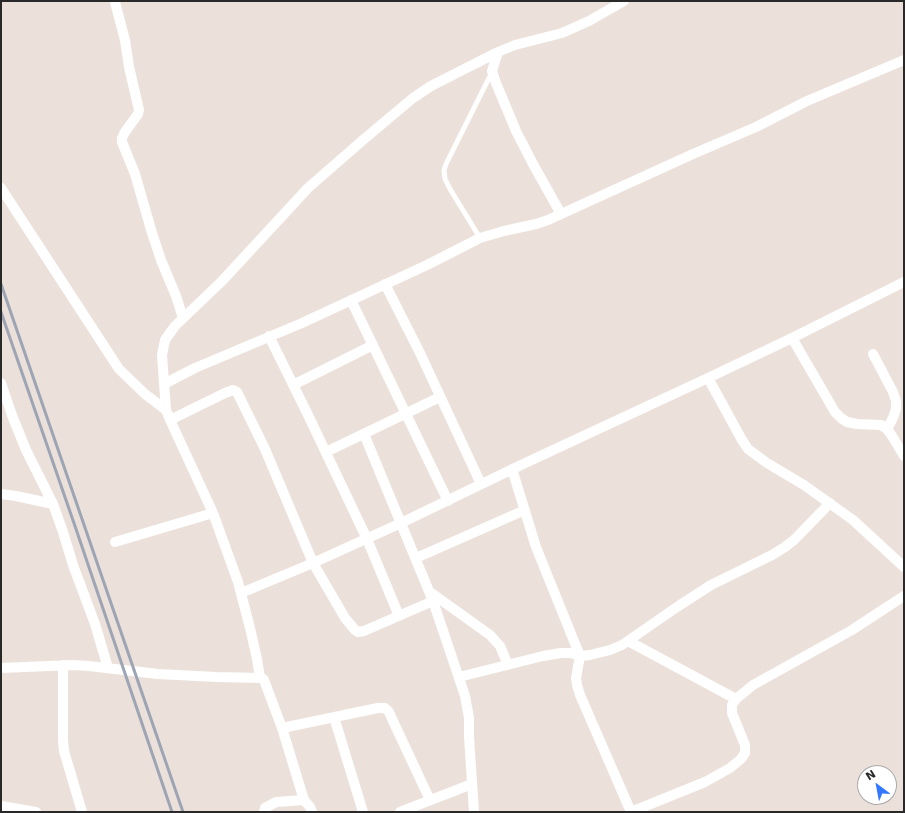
<!DOCTYPE html>
<style>
body{margin:0}
#map{position:relative;width:905px;height:813px;overflow:hidden;background:#ece1da;font-family:"DejaVu Sans",sans-serif}
canvas{display:block}
.frame{position:absolute;inset:0;border:2px solid #292929;pointer-events:none}
.north{position:absolute;left:857px;top:765px;width:40px;height:40px;box-sizing:border-box;background:#fff;border:1px solid #a9a9a9;border-radius:50%;rotate:328deg;font-size:11px;font-weight:700;line-height:16px;text-align:center;color:#292929}
.north::after{content:'';display:block;margin:auto;width:14px;height:18px;background:#3478ff;clip-path:polygon(50% 0,100% 100%,50% 72%,0 100%)}
</style>
<div id="map">
<canvas width="905" height="813"></canvas>
<div class="frame"></div>
<div class="north">N</div>
</div>
<script>
const ctx = document.querySelector('canvas').getContext('2d');
ctx.lineJoin = 'round';
const poly = rows => new Path2D(rows.map(r => 'M' + r).join(''));
function trace(path, color, width, dash) { ctx.strokeStyle = color; ctx.lineWidth = width; ctx.lineCap = dash ? 'butt' : 'round'; ctx.setLineDash(dash || []); ctx.stroke(path); }
trace(poly([
 [480,238,450,189,445,179,444,170,446,164,492,72]
]), '#fff', 5);
trace(poly([
 [115,1,116,6,125,40,129,67,139,110,138,114,125,132,122,138,122,142,135,174,152,233,161,260,176,296,183,318],
 [498,52,492,71,496,83,516,131,533,164,561,214],
 [1,188,119,369,145,394,166,410],
 [385,284,420,353,481,484],
 [351,300,448,501],
 [269,336,309,417,367,539,399,616],
 [792,338,835,412,841,418,847,422,857,424,881,425,887,429,892,436,904,456],
 [873,354,893,392,896,401,896,409,893,418,887,429],
 [708,378,742,440,748,449,767,463,804,485,853,520,904,567],
 [1,383,13,418,26,450,53,504,63,532,73,565,95,624,108,668],
 [164,384,195,368,302,323,427,265,480,238,504,231,536,224,548,220,693,154,756,127,807,101,904,60],
 [293,385,373,345],
 [170,420,225,393,233,390,237,392,265,449,313,563,345,618,355,630,358,632,364,631,433,601],
 [364,434,433,601,465,696,469,718,469,737,474,812],
 [326,452,440,397],
 [512,469,536,547,580,656,576,678,577,685,580,695,631,812],
 [1,494,16,496,53,504],
 [115,542,213,513],
 [416,558,525,510],
 [430,592,490,635,500,646,508,665],
 [241,593,313,563,401,523,521,465,708,378,792,338,904,282],
 [628,641,736,699],
 [63,665,63,740,64,751,82,812],
 [1,668,73,665,89,666,158,674,216,677,262,678,264,680,282,728,304,800,310,807,312,812],
 [459,677,543,656,561,653,571,653,580,656,590,655,610,650,622,645,677,607,711,585,772,555,785,547,794,540,830,503],
 [260,678,257,659,250,628,238,582,213,513,171,422,166,410,162,355,165,340,175,326,222,281,308,188,363,140,413,98,431,86,498,52,515,45,562,33,589,21,624,1],
 [334,717,363,812],
 [282,728,378,708,385,708,389,712,393,721,430,800],
 [1,806,36,812],
 [264,812,265,808,276,802,304,800],
 [400,812,472,784],
 [631,812,705,782,730,768,741,759,745,753,745,745,732,713,732,705,736,699,753,685,852,630,904,596]
]), '#fff', 10);
trace(poly([
 [1,284,183,812],
 [1,312,76,529,172,812]
]), '#9da4b4', 3);
</script>
